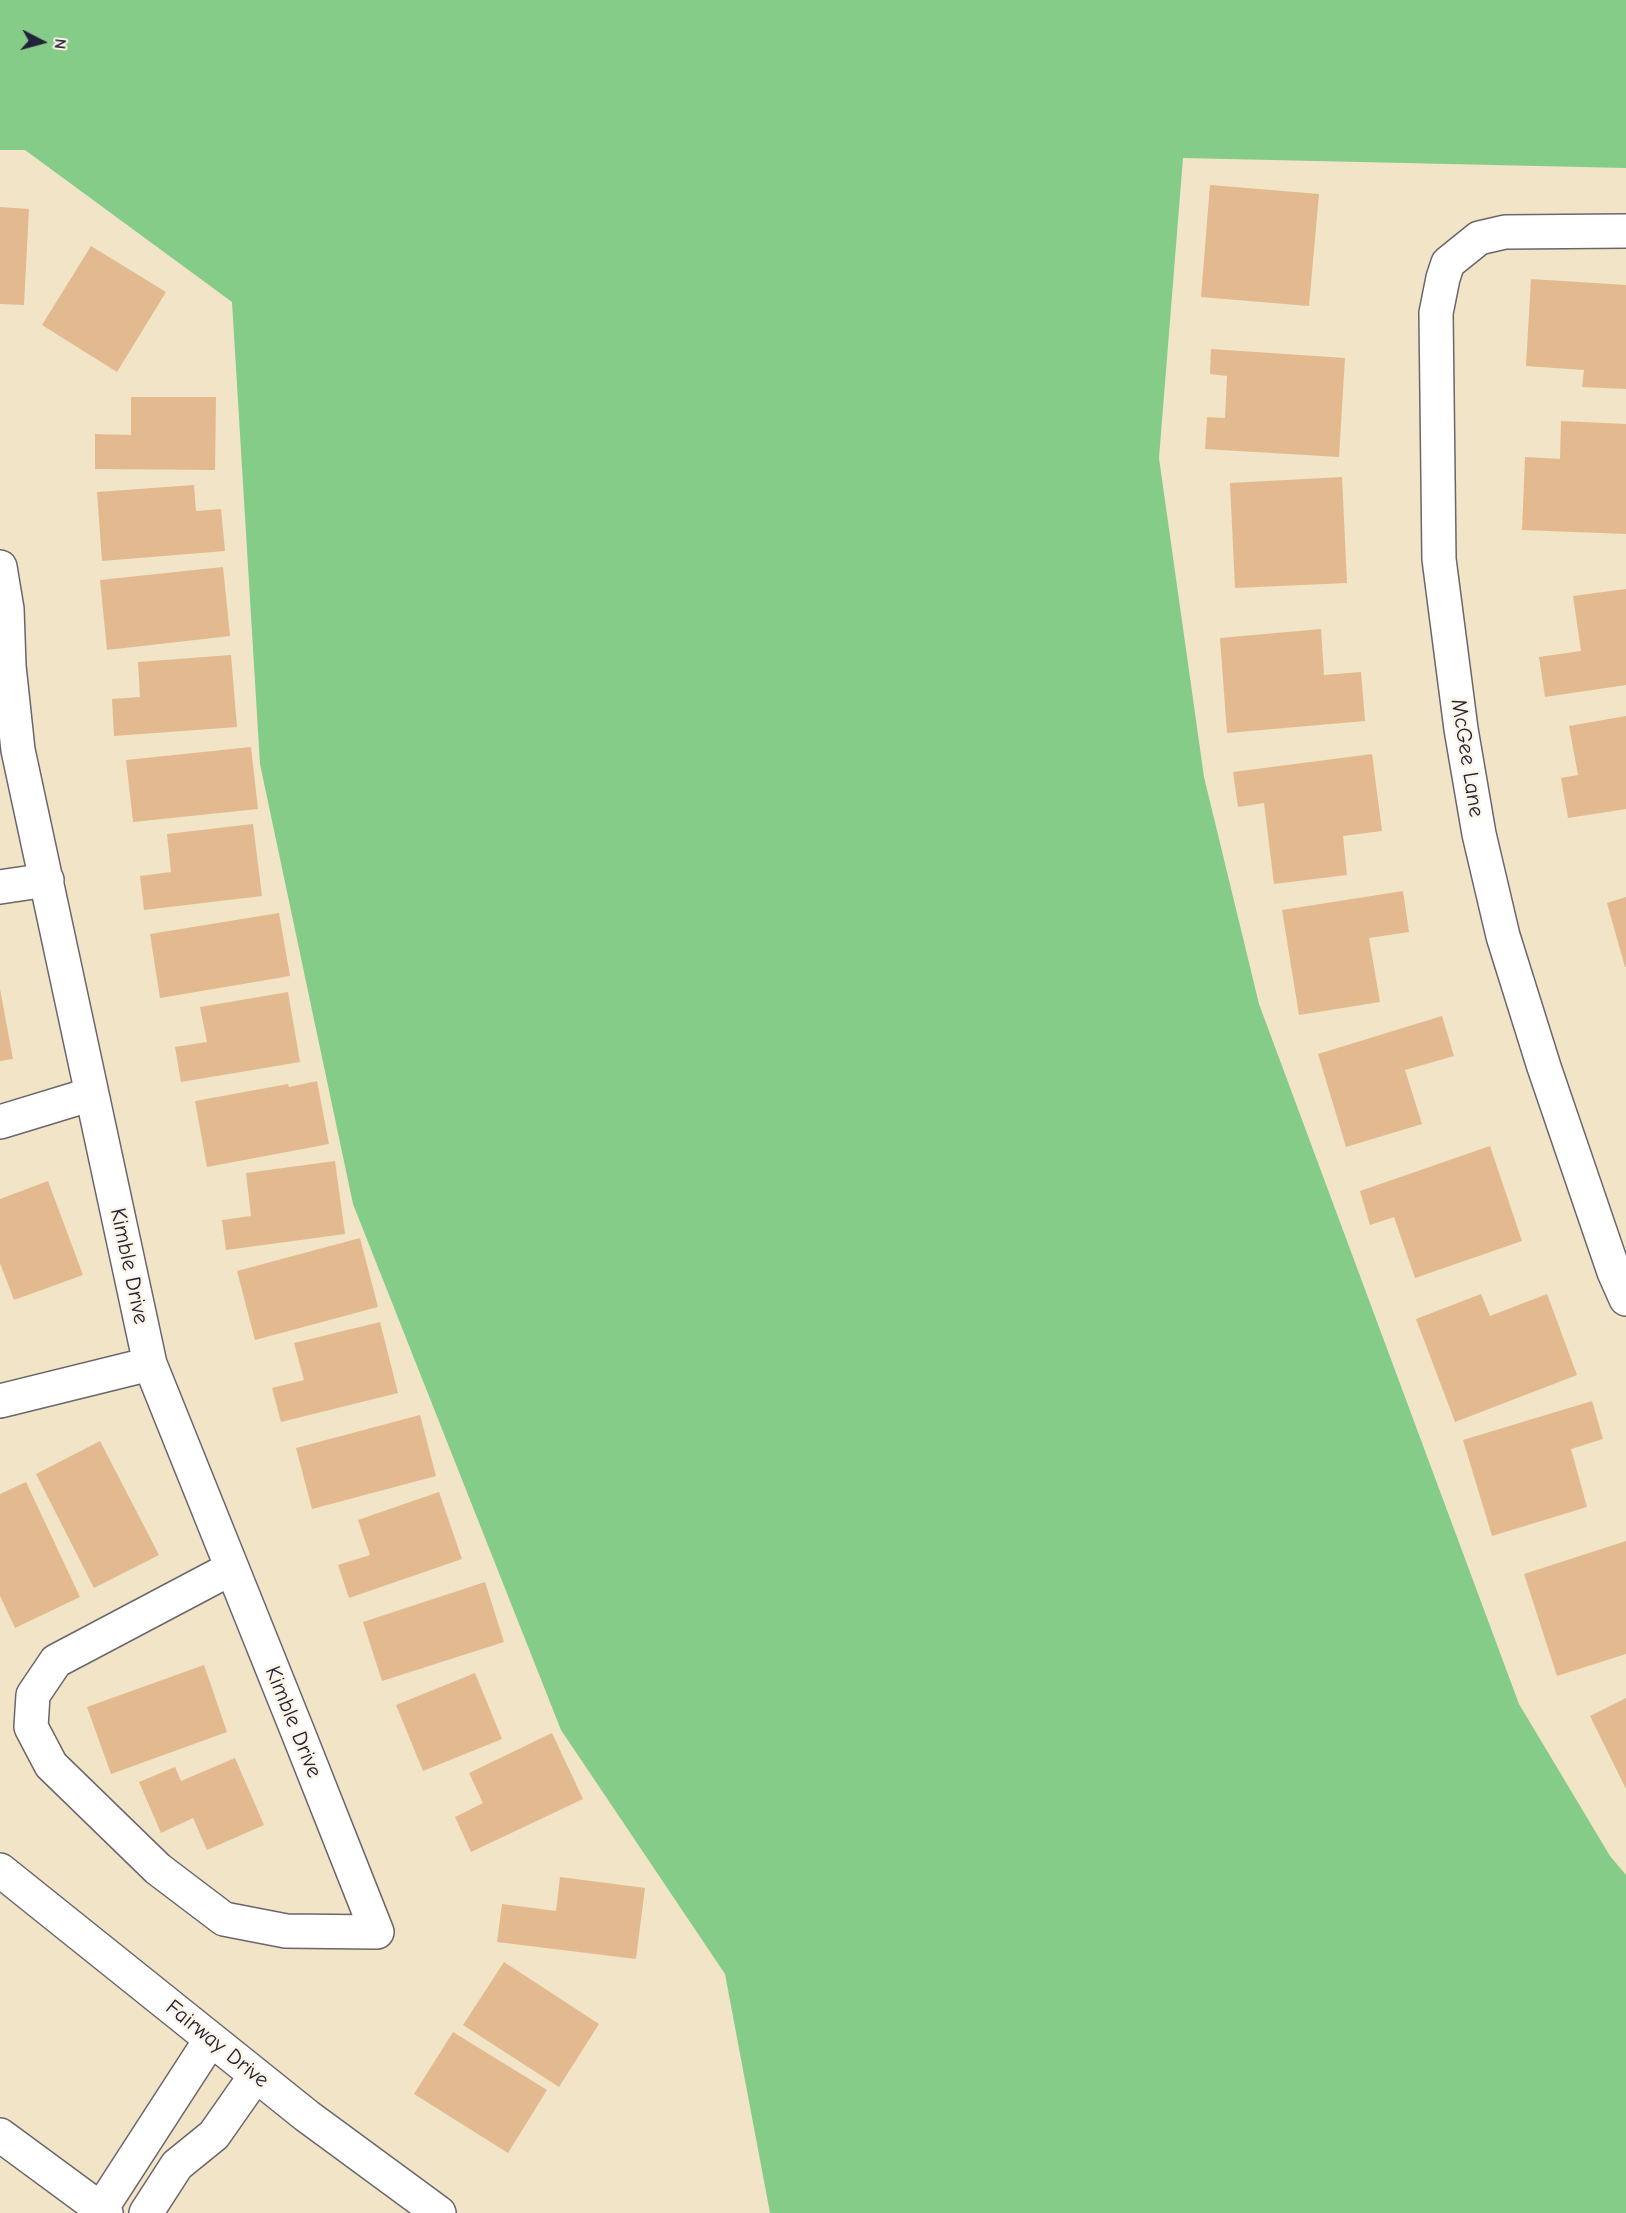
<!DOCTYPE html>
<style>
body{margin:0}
#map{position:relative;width:1626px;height:2213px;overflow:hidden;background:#f1e4c7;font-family:"Comic Neue",sans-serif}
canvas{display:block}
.north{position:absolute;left:12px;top:12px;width:60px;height:60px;-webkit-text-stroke:4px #fcf5e5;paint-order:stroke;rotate:96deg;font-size:16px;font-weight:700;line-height:24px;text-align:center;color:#22223b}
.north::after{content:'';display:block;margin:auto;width:21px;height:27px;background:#22223b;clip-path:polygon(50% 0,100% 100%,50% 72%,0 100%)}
</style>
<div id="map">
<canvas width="1626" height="2213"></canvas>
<div class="north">N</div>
</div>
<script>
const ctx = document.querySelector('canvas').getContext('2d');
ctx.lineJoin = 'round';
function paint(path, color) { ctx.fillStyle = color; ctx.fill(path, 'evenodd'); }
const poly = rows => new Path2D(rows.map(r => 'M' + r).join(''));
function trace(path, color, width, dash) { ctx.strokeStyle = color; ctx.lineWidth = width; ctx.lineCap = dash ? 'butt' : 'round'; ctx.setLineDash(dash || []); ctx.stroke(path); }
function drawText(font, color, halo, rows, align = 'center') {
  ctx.font = font + ' "Comic Neue",sans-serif'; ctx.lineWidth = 5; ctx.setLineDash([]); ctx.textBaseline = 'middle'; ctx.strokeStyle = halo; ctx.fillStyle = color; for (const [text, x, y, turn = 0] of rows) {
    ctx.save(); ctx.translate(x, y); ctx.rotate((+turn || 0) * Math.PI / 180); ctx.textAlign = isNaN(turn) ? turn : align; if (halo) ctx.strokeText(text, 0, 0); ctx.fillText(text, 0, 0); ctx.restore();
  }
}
paint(poly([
 [0,0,1626,0,1626,168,1183,158,1159,458,1204,777,1259,1004,1519,1704,1610,1856,1626,1875,1626,2213,770,2213,725,1974,561,1730,353,1204,260,764,232,302,25,150,0,150]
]), '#85cc88');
paint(poly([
 [1210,185,1319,194,1309,306,1201,297],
 [0,207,29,209,24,305,0,304],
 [91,246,166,292,117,372,42,325],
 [1531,279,1626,285,1626,389,1582,387,1584,370,1526,366],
 [1211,349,1345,358,1339,457,1205,449,1207,417,1225,418,1227,376,1210,374],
 [131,397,216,397,215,470,95,469,95,434,131,435],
 [1561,421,1626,424,1626,534,1522,530,1525,457,1560,459],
 [1342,477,1347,583,1235,588,1230,483],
 [194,485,196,511,221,509,225,551,102,561,97,492],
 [223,567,230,636,107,650,100,580],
 [1626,589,1626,685,1545,697,1539,657,1581,651,1573,596],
 [1321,629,1324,675,1361,672,1365,721,1227,733,1220,638],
 [231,655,237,727,114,736,112,699,140,697,138,662],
 [1626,716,1626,809,1568,818,1561,778,1578,775,1569,726],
 [251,747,258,809,133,822,126,760],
 [1372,754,1382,831,1343,836,1347,875,1274,884,1264,803,1238,807,1233,772],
 [253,824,262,896,144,910,140,876,171,872,167,834],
 [1403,891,1409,932,1369,938,1380,1002,1299,1015,1282,910],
 [1626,897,1626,967,1625,967,1607,903],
 [279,913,290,976,160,998,150,934],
 [0,989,13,1059,0,1061],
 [288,992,300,1062,181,1082,175,1047,207,1042,200,1007],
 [1442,1016,1454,1056,1405,1070,1422,1124,1346,1147,1318,1054],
 [317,1081,329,1144,207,1167,195,1101,288,1084,289,1087],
 [1490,1146,1522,1241,1415,1278,1394,1217,1370,1225,1360,1191],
 [335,1161,345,1234,226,1250,222,1220,251,1216,246,1173],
 [48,1181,83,1275,14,1300,0,1263,0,1199],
 [360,1238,378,1307,255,1340,237,1271],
 [1481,1294,1490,1316,1547,1294,1577,1375,1455,1422,1416,1319],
 [380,1322,398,1393,281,1422,272,1388,304,1380,294,1343],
 [1592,1401,1603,1439,1571,1449,1587,1507,1492,1536,1463,1440],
 [420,1415,436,1476,312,1509,296,1448],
 [100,1441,159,1555,94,1588,36,1474],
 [26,1482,80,1597,15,1628,0,1596,0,1494],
 [439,1492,462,1559,349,1598,338,1565,370,1555,358,1520],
 [1626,1541,1626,1654,1557,1676,1524,1574],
 [485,1582,504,1642,382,1681,363,1622],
 [204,1665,227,1732,111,1774,87,1707],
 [475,1673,502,1739,423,1771,396,1705],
 [1626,1698,1626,1789,1590,1716],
 [552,1733,583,1799,471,1852,455,1817,483,1803,469,1773],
 [235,1758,264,1825,207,1850,193,1818,161,1833,139,1782,175,1767,181,1781],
 [560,1877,645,1888,636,1959,497,1942,502,1904,556,1911],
 [504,1962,599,2024,559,2087,463,2025],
 [453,2032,547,2090,508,2153,414,2094]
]), '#e3ba8f');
const minor = poly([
 [1626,231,1505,232,1479,238,1448,263,1443,278,1436,313,1439,559,1461,729,1479,834,1503,936,1544,1067,1614,1272,1626,1299],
 [0,567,7,609,9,666,18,750,150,1364,232,1568,297,1730,377,1932,286,1931,224,1919,158,1869,51,1765,31,1727,33,1695,56,1661,232,1568],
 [0,887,47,880],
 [0,1122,92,1094],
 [0,1401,150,1364],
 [0,1870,307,2116,439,2213],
 [0,2135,106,2213],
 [101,2209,211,2039],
 [146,2213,177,2165,214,2135,256,2075]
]);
trace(minor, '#6a666c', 36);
trace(minor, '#fff', 33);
drawText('22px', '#22223b', '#fcf5e5', [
 ["McGee Lane",1467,758,81],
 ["Kimble Drive",129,1266,78],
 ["Kimble Drive",293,1722,68],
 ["Fairway Drive",217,2044,39]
]);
</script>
